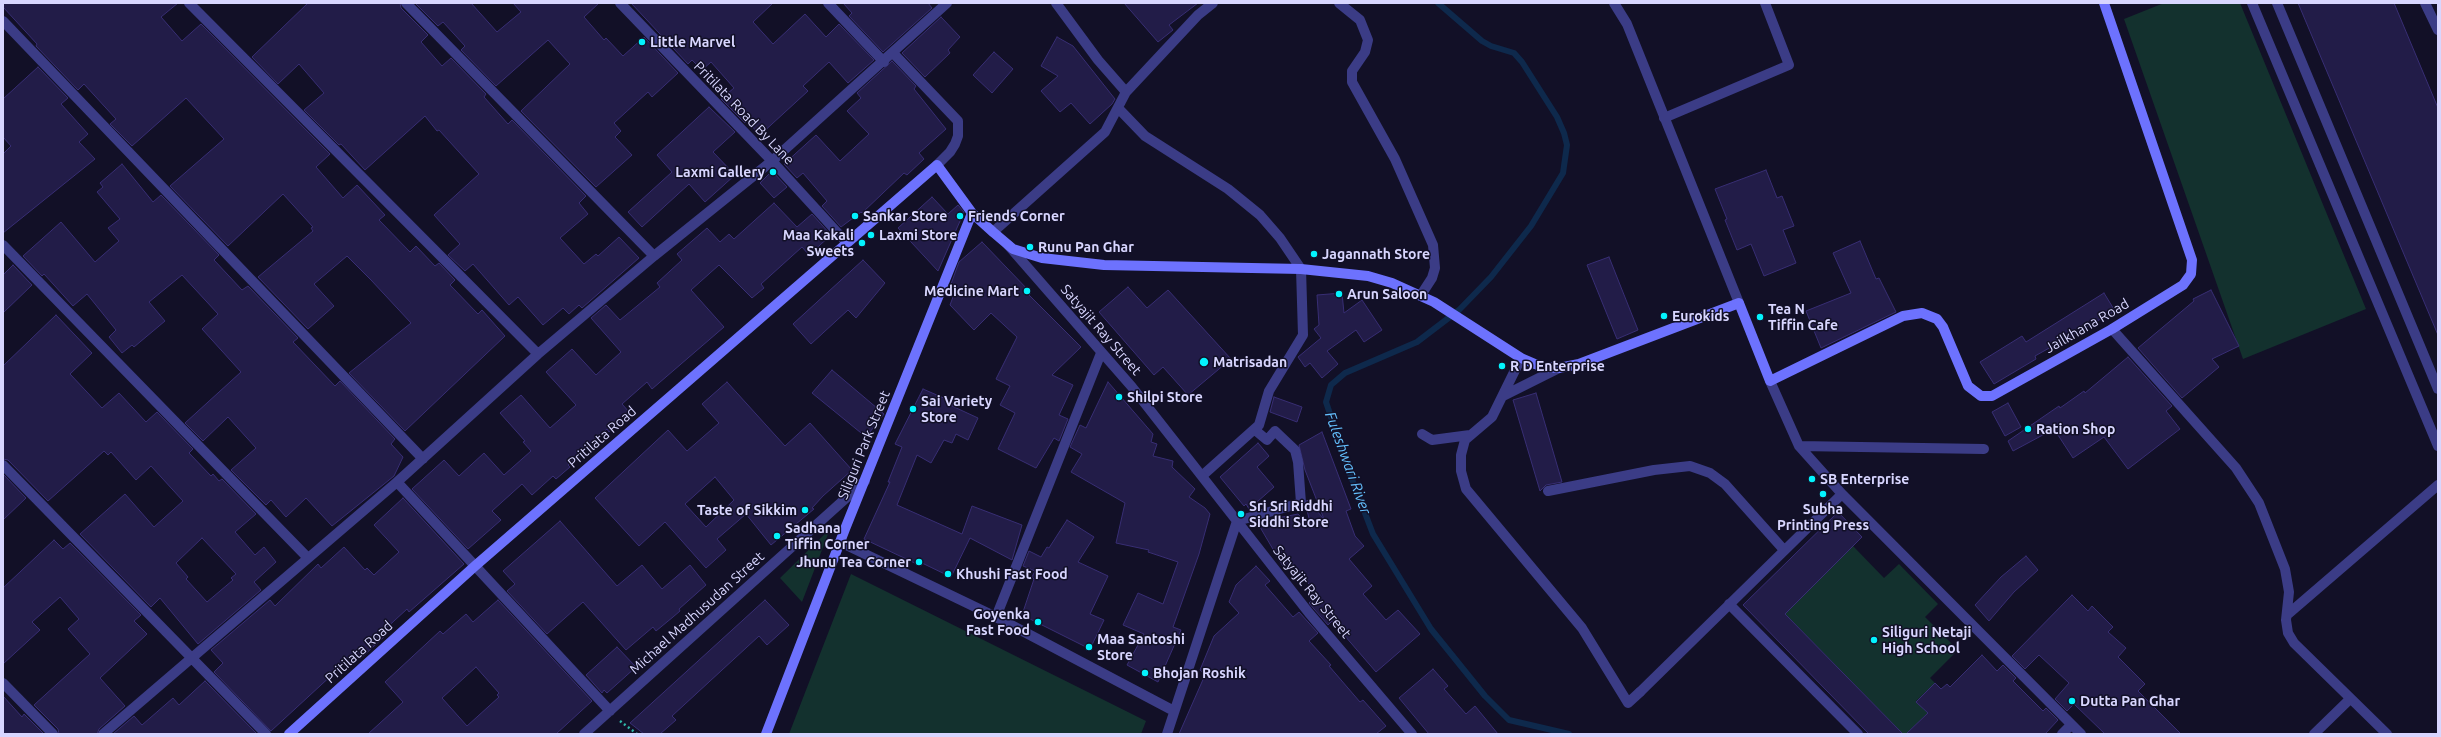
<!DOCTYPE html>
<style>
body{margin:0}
#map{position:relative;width:2441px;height:737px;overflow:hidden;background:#121027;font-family:Ubuntu,sans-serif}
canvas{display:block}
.frame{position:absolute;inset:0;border:4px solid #d8d6ff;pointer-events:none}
</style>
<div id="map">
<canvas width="2441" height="737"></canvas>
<div class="frame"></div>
</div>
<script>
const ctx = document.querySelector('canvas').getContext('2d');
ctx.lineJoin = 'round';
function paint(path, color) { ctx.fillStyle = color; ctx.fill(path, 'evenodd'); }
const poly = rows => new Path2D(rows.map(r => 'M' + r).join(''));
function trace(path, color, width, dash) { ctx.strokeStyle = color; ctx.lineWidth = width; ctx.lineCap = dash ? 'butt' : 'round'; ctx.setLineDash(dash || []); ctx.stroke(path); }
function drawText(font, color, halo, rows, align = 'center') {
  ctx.font = font + ' Ubuntu,sans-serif'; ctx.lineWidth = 3; ctx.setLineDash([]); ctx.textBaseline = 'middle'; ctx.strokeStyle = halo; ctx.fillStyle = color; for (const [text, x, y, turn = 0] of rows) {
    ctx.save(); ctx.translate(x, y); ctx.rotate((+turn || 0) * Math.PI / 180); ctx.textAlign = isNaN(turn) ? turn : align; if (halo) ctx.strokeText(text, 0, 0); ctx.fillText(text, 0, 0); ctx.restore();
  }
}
paint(poly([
 [2164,3,2240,3,2366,309,2243,359,2124,19],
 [830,529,802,602,780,578],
 [1853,546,1884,578,1899,564,1938,604,1925,617,1958,650,1930,678,1935,683,1916,701,1928,713,1906,734,1903,734,1785,614],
 [851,574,1146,721,1141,734,789,734]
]), '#13312e');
trace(poly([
 [1438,3,1482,41,1491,46,1514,53,1522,62,1557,117,1564,133,1567,145,1563,173,1531,226,1491,277,1459,310,1417,342,1345,373,1331,385,1326,402,1350,474,1373,534,1431,629,1485,696,1509,720,1569,734]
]), '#0e294c', 6);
const building = poly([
 [3,3,178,3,161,17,182,41,201,24,330,154,316,167,343,198,357,185,385,215,379,220,410,252,416,246,435,266,439,263,455,280,450,285,478,314,482,310,505,336,405,431,349,373,411,323,371,280,347,256,314,284,334,306,308,329,258,277,313,231,311,228,313,227,283,194,228,246,170,186,224,139,186,98,132,146,110,124,116,119,84,84,78,90,36,46,37,44,3,7,3,3],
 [308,3,400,3,401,8,428,35,421,42,442,66,451,58,486,94,484,97,508,124,512,120,586,196,579,203,588,214,560,238,584,264,596,254,598,256,619,237,639,258,582,308,579,305,569,314,563,308,543,325,518,297,509,305,473,264,465,271,448,255,460,244,434,215,479,174,439,130,437,131,425,116,365,170,341,144,339,145,304,110,324,93,299,64,278,84,252,57,308,3],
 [415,3,471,3,497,32,521,12,513,3,599,3,584,17,604,40,606,38,623,56,644,37,678,73,652,97,648,92,614,123,621,131,615,137,632,155,596,187,521,111,570,64,548,40,496,86,461,50,465,46,443,22,438,26,415,3],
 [631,3,773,3,753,22,773,44,805,14,826,37,839,24,874,60,848,83,829,62,803,86,808,91,760,135,747,121,745,123,721,99,734,88,711,62,702,70,692,60,688,64,631,3],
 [843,3,928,3,932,8,883,52,849,16,852,13,843,3],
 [1124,3,1198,3,1169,25,1173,30,1158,42,1124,3],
 [2298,3,2394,3,2438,108,2438,335,2298,3],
 [941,17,960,37,948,50,950,53,925,77,902,53,941,17],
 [1057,37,1073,46,1115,99,1112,104,1090,124,1071,103,1060,112,1041,91,1058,76,1041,66,1057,37],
 [994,52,1013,69,992,93,973,75,994,52],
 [892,61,916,86,914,89,946,129,919,153,924,159,907,175,904,173,862,213,861,212,841,227,822,206,827,201,803,173,797,178,784,164,816,135,840,161,869,134,847,111,861,98,857,93,892,61],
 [38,67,68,98,61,104,88,134,79,142,95,159,3,233,3,154,11,146,3,137,3,99,38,67],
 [709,107,735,132,713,152,735,175,705,202,689,184,642,227,628,212,672,172,657,155,709,107],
 [122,164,153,202,161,195,219,255,214,260,242,290,248,286,298,338,293,342,335,386,340,381,395,439,391,444,403,457,394,476,332,526,306,498,286,517,271,500,266,505,231,470,256,448,228,417,203,441,185,423,241,372,202,329,218,314,182,275,149,302,165,321,134,347,132,345,122,353,109,337,116,330,87,294,73,306,44,274,42,276,23,256,61,222,95,262,119,241,108,228,120,219,97,192,103,187,100,183,122,164],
 [1766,170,1777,198,1782,196,1794,226,1783,230,1796,263,1764,276,1751,244,1737,250,1725,220,1727,219,1715,189,1766,170],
 [772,171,787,187,774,198,760,183,772,171],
 [932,197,948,214,958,205,964,212,938,271,898,228,932,197],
 [774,203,797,227,812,214,831,235,809,255,802,247,761,284,764,288,752,298,719,265,691,290,724,327,652,389,647,382,622,404,630,413,609,432,607,429,568,465,570,467,556,479,553,476,532,495,522,484,492,511,501,520,468,549,412,489,444,460,459,476,484,453,504,475,531,451,523,442,525,441,500,413,521,395,550,428,576,405,546,372,572,349,596,375,621,352,591,318,606,305,620,320,660,287,657,283,682,260,677,254,707,228,720,242,729,234,734,239,774,203],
 [1860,241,1876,279,1879,278,1896,312,1821,348,1806,311,1851,293,1833,253,1860,241],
 [982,242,1031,293,1029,295,1081,347,1052,375,1073,385,1059,415,1068,419,1059,441,1054,438,1036,468,998,449,1015,413,1000,405,1010,386,996,379,1017,337,991,313,974,330,950,305,956,289,951,284,959,262,982,242],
 [1609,257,1638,330,1617,339,1587,265,1609,257],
 [863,260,885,283,856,318,848,310,811,344,793,324,863,260],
 [13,265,32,285,3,313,3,275,13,265],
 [1128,287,1147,308,1168,290,1231,359,1188,395,1163,367,1154,375,1099,312,1128,287],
 [2211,290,2239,346,2212,359,2219,367,2182,398,2138,348,2194,301,2193,299,2211,290],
 [1342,293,1344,313,1362,300,1382,330,1364,342,1356,330,1327,351,1338,364,1322,378,1310,363,1305,367,1298,357,1321,338,1314,329,1319,325,1317,295,1342,293],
 [2104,293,2115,311,2035,356,2036,359,1994,384,1980,362,2022,336,2026,342,2104,293],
 [56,315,92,353,70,374,102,408,119,393,146,422,157,412,193,449,189,453,211,476,213,474,219,481,222,479,256,514,235,532,255,555,264,547,276,562,254,582,261,590,198,644,160,598,151,607,80,534,125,494,154,527,183,501,151,466,136,480,111,452,108,455,104,451,48,501,8,460,3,459,3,366,56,315],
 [202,538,236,574,231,578,233,580,207,602,186,579,188,577,176,563,202,538],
 [2128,357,2172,406,2166,411,2180,429,2128,469,2104,437,2073,458,2054,429,2013,451,2008,441,2059,406,2060,408,2084,391,2085,393,2128,357],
 [832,370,884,414,866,437,812,393,832,370],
 [727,382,785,446,810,423,852,470,823,496,812,508,814,509,771,545,746,514,717,539,726,550,706,568,665,522,639,546,595,498,668,430,687,451,719,423,702,404,727,382],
 [715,477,734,500,706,527,685,504,715,477],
 [1108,382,1153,434,1151,442,1157,444,1153,456,1173,461,1172,467,1195,489,1189,497,1205,508,1210,514,1199,554,1173,627,1181,630,1158,682,1127,665,1144,634,1123,625,1138,593,1163,604,1178,562,1148,552,1149,550,1116,543,1125,503,1071,472,1082,454,1070,447,1080,425,1086,428,1108,382],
 [923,389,953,402,952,406,978,418,968,440,956,434,952,443,944,440,931,463,917,455,897,505,962,534,972,506,1022,525,1012,560,970,538,951,577,922,563,921,566,864,539,890,482,888,482,902,447,895,444,923,389],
 [1536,393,1562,482,1546,485,1540,491,1513,400,1536,393],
 [1274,397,1302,407,1297,422,1270,412,1274,397],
 [2008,403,2021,427,2005,436,1992,412,2008,403],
 [1322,432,1351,509,1346,511,1355,536,1364,546,1349,559,1372,586,1363,594,1386,620,1398,610,1420,634,1376,672,1332,621,1328,625,1314,609,1309,603,1318,595,1291,562,1284,568,1257,522,1298,514,1312,529,1306,507,1307,500,1324,519,1305,470,1299,445,1322,432],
 [1258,443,1269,456,1257,467,1274,487,1249,509,1246,504,1244,506,1220,477,1258,443],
 [3,474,26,498,3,520,3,474],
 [403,498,464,564,409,612,407,609,382,632,385,636,360,659,356,655,346,662,271,731,214,672,223,663,211,650,270,600,275,606,318,564,321,568,344,547,365,570,367,568,374,575,399,552,374,525,403,498],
 [1838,512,1862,537,1785,614,1903,734,1869,734,1743,605,1838,512],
 [1067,520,1094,537,1078,562,1108,576,1090,614,1104,620,1090,649,1022,615,1034,579,1032,577,1035,571,1023,566,1029,551,1041,557,1047,547,1049,548,1067,520],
 [560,521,617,586,642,565,662,589,690,565,706,585,679,609,680,611,673,617,656,631,653,627,626,650,583,602,547,634,507,591,515,584,503,571,560,521],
 [54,540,63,549,70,543,141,615,134,621,147,634,100,678,125,706,99,729,97,734,59,734,58,729,34,705,90,654,68,629,79,619,60,597,32,622,40,630,3,664,3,588,54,540],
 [2026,556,2038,570,2014,592,1989,621,1975,605,2001,577,2026,556],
 [1256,566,1270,581,1265,585,1293,617,1299,612,1318,633,1309,641,1331,665,1329,666,1360,702,1363,700,1386,726,1376,734,1179,734,1205,675,1200,670,1214,636,1239,613,1229,602,1236,585,1256,566],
 [2072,595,2088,611,2092,606,2113,627,2108,632,2126,648,2118,657,2145,684,2138,691,2181,734,2105,734,2074,704,2067,711,2055,699,2069,683,2039,655,2025,669,2012,656,2072,595],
 [498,600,592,701,556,734,368,734,403,702,385,682,440,631,443,634,466,614,473,622,498,600],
 [476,667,499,693,497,695,499,697,467,726,442,698,476,667],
 [765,600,789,625,767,645,759,636,672,716,676,720,660,734,644,734,630,723,765,600],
 [617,647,636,667,607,693,604,690,602,693,586,675,617,647],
 [1982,655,1997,671,2003,665,2016,678,2013,681,2043,711,2046,708,2058,720,2045,734,1906,734,1928,713,1916,702,1935,683,1941,689,1947,684,1950,687,1982,655],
 [1433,669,1448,686,1444,689,1466,714,1475,706,1498,734,1429,734,1399,698,1433,669],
 [205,681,257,734,113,734,134,716,142,725,173,698,179,705,205,681],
 [3,696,22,717,24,714,44,734,3,734,3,696]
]);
paint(building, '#221c48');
trace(building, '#382e74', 1);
trace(poly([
 [620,721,637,734]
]), '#30b9a9', 2.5, [2, 3]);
trace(poly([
 [2277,3,2438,389],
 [2425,3,2438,30],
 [1521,358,1492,417,1465,440,1461,455,1461,471,1466,489,1582,628,1628,703,1640,692],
 [1503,396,1559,368],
 [1422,434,1432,440,1470,435],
 [1203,475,1259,425,1269,391,1303,335,1301,269],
 [1237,521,1301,503,1298,462,1295,450,1275,431,1267,440,1255,430]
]), '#3b3c86', 10);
trace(poly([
 [189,3,538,354],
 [406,3,654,256],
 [620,3,772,161,847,243],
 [828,3,884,62],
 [1056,3,1098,60,1126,92],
 [1339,3,1360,20,1368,40,1365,52,1352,71,1352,82,1395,159,1433,245,1435,268,1432,278,1421,295],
 [1614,3,1627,24,1739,303],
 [2252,3,2438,446],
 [3,21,423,459],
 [893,53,958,121,958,136,955,144,950,152,937,165],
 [1118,108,1145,136,1228,189,1260,215,1280,238,1301,269],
 [1664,118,1789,65,1765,3],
 [993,232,1105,132,1126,92,1198,15,1213,3],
 [3,245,308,558],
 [1008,245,1132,387,1309,613,1412,734],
 [2112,329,2236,468,2259,503,2285,569,2289,592,2286,620,2288,633,2294,643,2387,734],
 [1770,381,1799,446,1842,494,2081,734],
 [1799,446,1984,449],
 [3,465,266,734],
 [397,482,610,711],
 [1548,491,1654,470,1690,466,1710,473,1725,484,1784,550],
 [840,542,996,617,1174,711],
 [1729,604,1858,734],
 [2287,615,2438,485],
 [996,617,1101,353],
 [3,683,53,734],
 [1640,692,1842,494],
 [103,734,397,482,538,354,654,256,772,161,947,3],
 [584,734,865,481],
 [1167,734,1237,521],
 [2062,734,2071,725],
 [2314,734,2350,699]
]), '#3b3c86', 10);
trace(poly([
 [289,734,475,566,937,165,972,213,993,232,1013,249,1042,258,1104,265,1301,269,1368,276,1392,283,1434,302,1521,358,1542,367,1559,368,1579,364,1739,303,1770,381,1903,316,1922,313,1937,319,1943,327,1968,386,1981,396,1992,396,2112,329,2183,285,2191,274,2192,260,2104,3],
 [766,734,845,529,972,213]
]), '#6d72fe', 10);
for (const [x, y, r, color] of [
 [642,42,4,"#03f3fe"],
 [773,172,4,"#03f3fe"],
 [855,216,4,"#03f3fe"],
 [960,216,4,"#03f3fe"],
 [871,235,4,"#03f3fe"],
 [862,243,4,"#03f3fe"],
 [1030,247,4,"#03f3fe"],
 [1314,254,4,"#03f3fe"],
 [1027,291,4,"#03f3fe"],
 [1339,294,4,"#03f3fe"],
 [1664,316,4,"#03f3fe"],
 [1760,317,4,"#03f3fe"],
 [1204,362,5,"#03f3fe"],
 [1502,366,4,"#03f3fe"],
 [1119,397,4,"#03f3fe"],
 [913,409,4,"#03f3fe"],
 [2028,429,4,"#03f3fe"],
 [1812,479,4,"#03f3fe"],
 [1823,494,4,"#03f3fe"],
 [805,510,4,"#03f3fe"],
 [1241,514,4,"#03f3fe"],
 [777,536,4,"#03f3fe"],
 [919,562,4,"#03f3fe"],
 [948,574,4,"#03f3fe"],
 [1038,622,4,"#03f3fe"],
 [1874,640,4,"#03f3fe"],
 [1089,647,4,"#03f3fe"],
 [1145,673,4,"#03f3fe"],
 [2072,701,4,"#03f3fe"]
]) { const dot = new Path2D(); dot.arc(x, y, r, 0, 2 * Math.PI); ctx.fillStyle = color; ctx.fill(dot); trace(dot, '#121027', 1.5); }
drawText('bold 14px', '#d8d6ff', '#121027', [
 ["Little Marvel",650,42],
 ["Laxmi Gallery",765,172,"right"],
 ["Sankar Store",863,216],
 ["Friends Corner",968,216],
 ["Maa Kakali",854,235,"right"],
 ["Sweets",854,251,"right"],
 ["Laxmi Store",879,235],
 ["Runu Pan Ghar",1038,247],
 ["Jagannath Store",1322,254],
 ["Medicine Mart",1019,291,"right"],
 ["Arun Saloon",1347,294],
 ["Tea N",1768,309],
 ["Tiffin Cafe",1768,325],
 ["Eurokids",1672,316],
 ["Matrisadan",1213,362],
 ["R D Enterprise",1510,366],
 ["Shilpi Store",1127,397],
 ["Sai Variety",921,401],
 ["Store",921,417],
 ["Ration Shop",2036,429],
 ["SB Enterprise",1820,479],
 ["Sri Sri Riddhi",1249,506],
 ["Siddhi Store",1249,522],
 ["Subha",1823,509,"center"],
 ["Printing Press",1823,525,"center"],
 ["Taste of Sikkim",797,510,"right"],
 ["Sadhana",785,528],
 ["Tiffin Corner",785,544],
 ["Jhunu Tea Corner",911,562,"right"],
 ["Khushi Fast Food",956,574],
 ["Goyenka",1030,614,"right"],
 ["Fast Food",1030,630,"right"],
 ["Siliguri Netaji",1882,632],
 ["High School",1882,648],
 ["Maa Santoshi",1097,639],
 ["Store",1097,655],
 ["Bhojan Roshik",1153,673],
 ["Dutta Pan Ghar",2080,701]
], 'left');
drawText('14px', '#d8d6ff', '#121027', [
 ["Pritilata Road By Lane",744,113,46],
 ["Jailkhana Road",2087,326,-30],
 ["Satyajit Ray Street",1101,330,49],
 ["Pritilata Road",602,437,-41],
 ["Siliguri Park Street",864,445,-68],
 ["Satyajit Ray Street",1312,592,51],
 ["Michael Madhusudan Street",697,613,-42],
 ["Pritilata Road",359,652,-42]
]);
drawText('italic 15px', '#64c0fe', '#121027', [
 ["Fuleshwari River",1348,463,70]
]);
</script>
